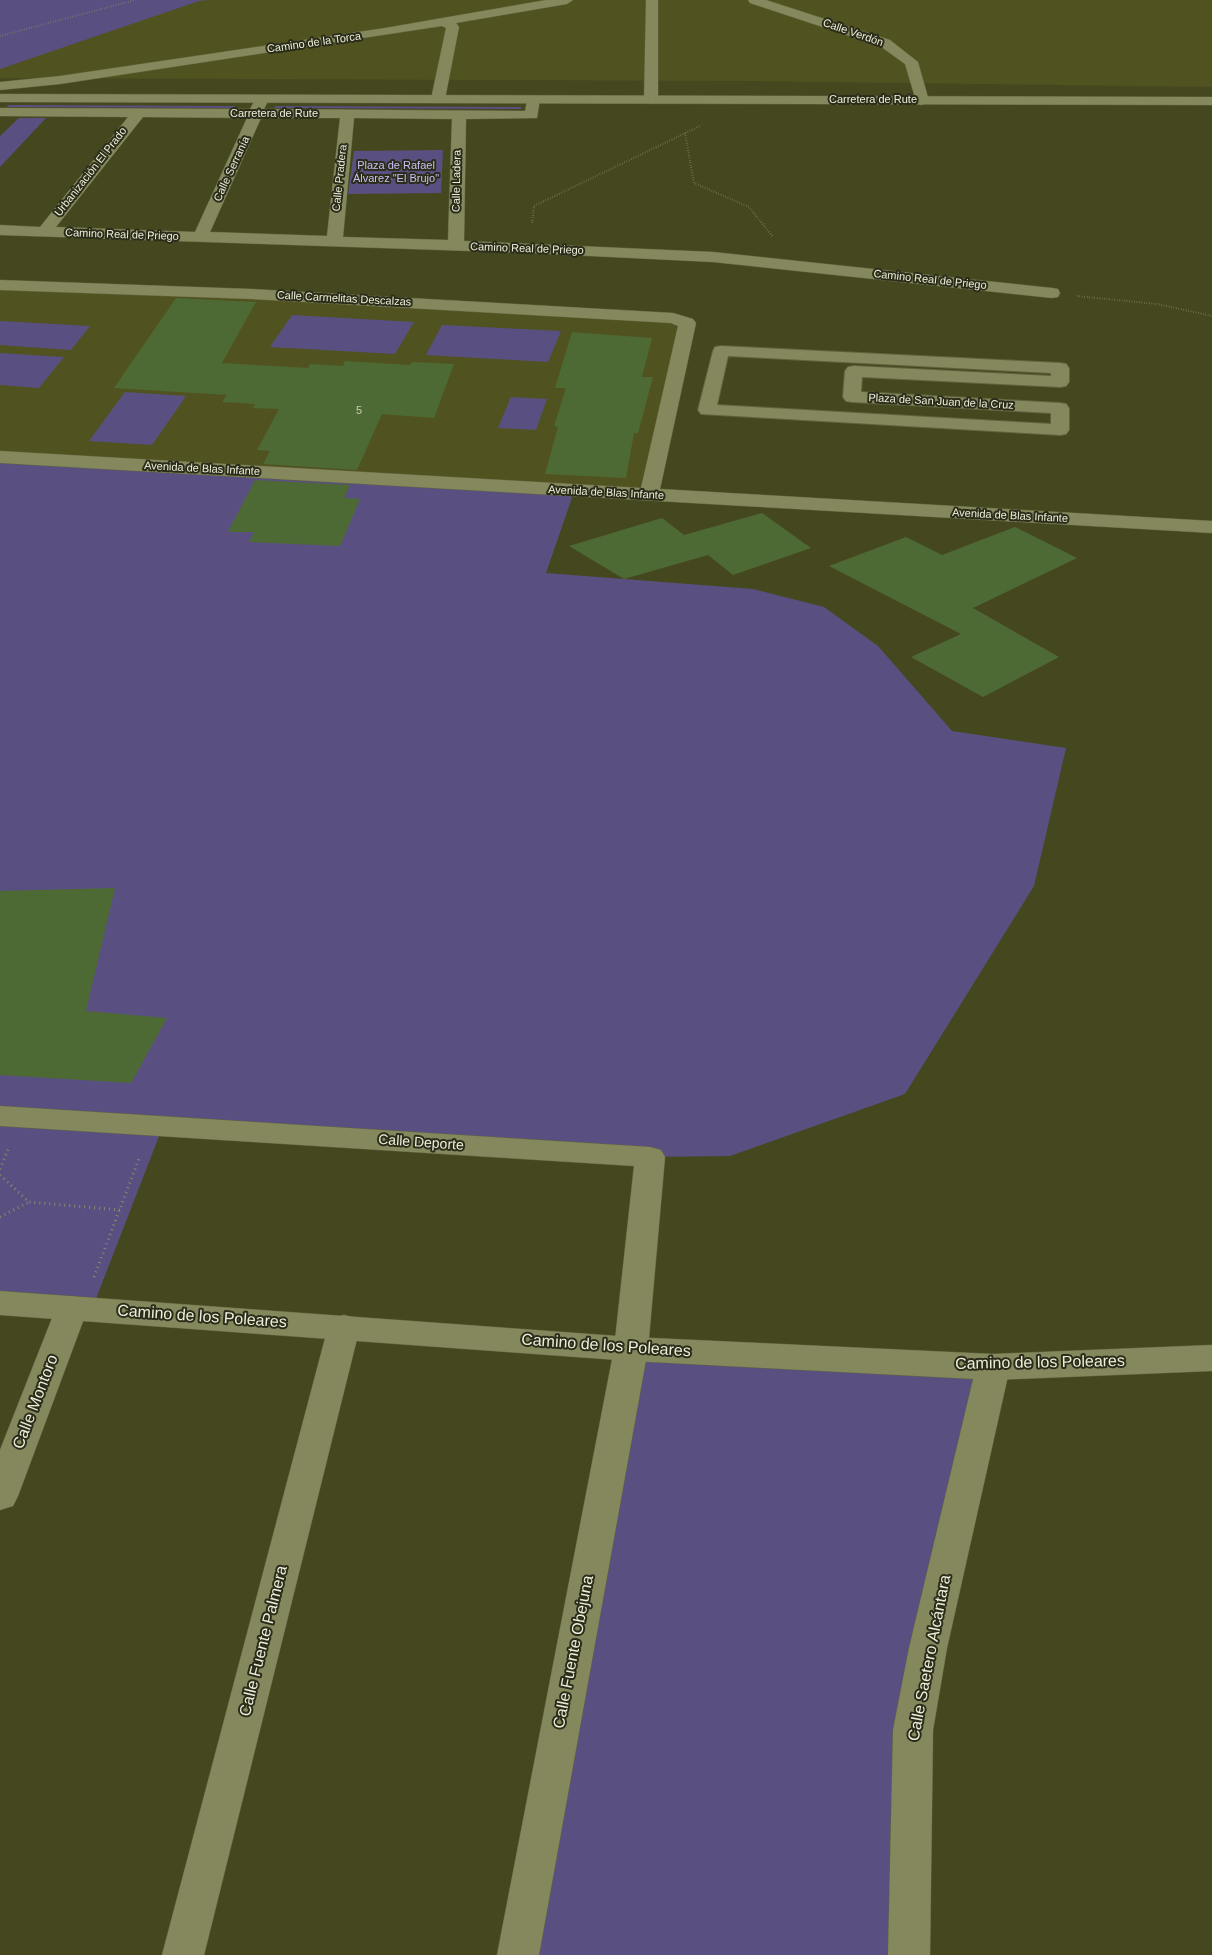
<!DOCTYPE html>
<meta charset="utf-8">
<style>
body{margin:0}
canvas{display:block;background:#45471e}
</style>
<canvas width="1212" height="1955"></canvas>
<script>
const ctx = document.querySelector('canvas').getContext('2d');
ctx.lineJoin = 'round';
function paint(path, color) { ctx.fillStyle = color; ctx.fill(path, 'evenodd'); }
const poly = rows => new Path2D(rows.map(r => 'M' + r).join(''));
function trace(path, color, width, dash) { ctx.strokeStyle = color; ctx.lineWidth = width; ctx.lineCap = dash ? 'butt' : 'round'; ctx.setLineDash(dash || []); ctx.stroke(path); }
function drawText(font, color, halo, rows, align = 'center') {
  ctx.font = font + ' Arial,sans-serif'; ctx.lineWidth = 4; ctx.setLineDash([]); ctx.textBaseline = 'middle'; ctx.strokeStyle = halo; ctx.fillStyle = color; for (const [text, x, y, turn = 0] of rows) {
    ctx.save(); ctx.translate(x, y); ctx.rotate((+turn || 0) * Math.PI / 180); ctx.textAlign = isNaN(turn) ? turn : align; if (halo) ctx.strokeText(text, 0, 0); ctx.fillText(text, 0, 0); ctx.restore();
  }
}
paint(poly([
 [0,0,1212,0,1212,87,751,81,0,78],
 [0,285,687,323,649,495,0,457]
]), '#505320');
paint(poly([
 [0,0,209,0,199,1,0,69],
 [8,105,235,106,234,108,7,107],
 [275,106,521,107,521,109,274,108],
 [19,118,46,118,0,167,0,136],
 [443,150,441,193,348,194,354,151],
 [292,315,414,322,395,354,270,347],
 [0,321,90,326,71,350,0,345],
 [442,325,561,331,548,362,426,355],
 [0,353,64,357,39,388,0,385],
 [125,392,186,396,152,445,89,441],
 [511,397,547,399,536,430,498,428],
 [0,457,574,492,546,573,753,589,824,607,878,646,952,731,1066,748,1034,886,905,1094,730,1156,650,1157,163,1126,92,1309,0,1303],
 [631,1349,993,1367,928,1648,909,1955,518,1955]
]), '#595081');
paint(poly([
 [176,298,256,302,222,363,308,368,310,364,343,366,345,361,410,365,413,362,454,364,434,418,382,414,357,470,263,464,270,451,257,450,279,409,253,408,255,404,222,402,227,395,114,388],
 [572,332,652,338,642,377,653,377,638,433,634,433,626,478,545,474,558,427,554,426,566,388,555,388],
 [255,480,350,485,344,498,360,499,340,546,249,542,254,532,228,532],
 [762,513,811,548,733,575,708,555,624,579,569,546,662,518,684,535],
 [1015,527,1077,558,973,608,1059,657,983,697,911,657,961,634,829,566,906,537,942,555],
 [115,888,86,1011,167,1018,131,1083,0,1075,0,891]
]), '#4e6a34');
const pedestrian = poly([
 [721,346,1060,363,1066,364,1069,368,1069,382,1066,386,1060,387,862,377,861,392,1060,403,1066,404,1069,408,1069,430,1066,434,1060,435,701,414,698,410,713,351,715,347,721,346],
 [728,356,1051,373,1051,376,854,366,848,367,845,371,843,397,846,401,852,402,1051,413,1051,424,717,405,728,356]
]);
const minor = poly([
 [546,0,573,0,567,4,456,23,459,27,445,99,438,103,431,99,446,28,442,26,60,84,0,90,0,82,60,76,385,28,546,0],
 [646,0,658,0,658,100,651,104,644,100,646,0],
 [748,0,766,0,890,40,918,62,929,101,922,105,917,104,905,64,880,46,750,3,748,0],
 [262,95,269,99,264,109,525,111,528,96,538,96,540,99,537,118,466,119,464,241,713,252,1052,288,1058,289,1060,293,1058,297,1052,298,713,262,529,253,0,235,0,225,40,227,128,117,0,116,0,108,250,109,257,96,262,95],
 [143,117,247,118,195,232,56,227,143,117],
 [261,118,340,118,327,236,210,232,261,118],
 [354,118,452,119,448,240,343,237,354,118],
 [0,280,251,289,673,313,693,319,696,323,660,489,1212,521,1212,533,0,463,0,451,641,488,678,326,671,323,251,299,0,290,0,280],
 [0,1106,650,1147,661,1150,665,1157,648,1349,539,1955,497,1955,614,1349,634,1166,0,1126,0,1106],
 [72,1296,84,1300,88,1308,18,1496,13,1506,0,1510,0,1450,56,1308,60,1300,72,1296],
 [344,1315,356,1318,360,1327,204,1955,162,1955,328,1327,332,1318,344,1315],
 [993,1354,1005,1358,1010,1367,947,1648,933,1730,930,1955,888,1955,893,1730,909,1648,976,1367,981,1358,993,1354]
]);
const tertiary = poly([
 [0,94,1212,97,1212,105,0,102,0,94],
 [0,1291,631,1337,993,1354,1212,1345,1212,1371,993,1380,631,1361,0,1315,0,1291]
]);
trace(pedestrian, '#62633d', 2);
trace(minor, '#62633d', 1);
trace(tertiary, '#62633d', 1);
trace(poly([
 [0,36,135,0],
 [685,133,694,183,749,207,773,237],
 [532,223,534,206,700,126],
 [1077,296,1157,304,1212,316]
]), '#888a68', 2, [0.5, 2]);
trace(poly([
 [0,1169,9,1147],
 [0,1175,29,1202,120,1210],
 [0,1217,29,1202],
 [94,1277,140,1156]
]), '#888a68', 3, [1, 4]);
paint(pedestrian, '#85885d');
paint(minor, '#85885d');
paint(tertiary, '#85885d');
drawText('11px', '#ecefd7', '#2b2c1a', [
 ["Calle Verdón",853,33,19],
 ["Camino de la Torca",314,43,-8],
 ["Carretera de Rute",873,100],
 ["Carretera de Rute",274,114],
 ["Calle Serranía",232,169,-65],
 ["Urbanización El Prado",91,172,-52],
 ["Calle Pradera",340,178,-84],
 ["Calle Ladera",457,181,-89],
 ["Camino Real de Priego",122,235,2],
 ["Camino Real de Priego",527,249,2],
 ["Camino Real de Priego",930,280,6],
 ["Calle Carmelitas Descalzas",344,299,3],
 ["Plaza de San Juan de la Cruz",941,402,3],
 ["Avenida de Blas Infante",202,469,3],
 ["Avenida de Blas Infante",606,493,3],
 ["Avenida de Blas Infante",1010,516,3]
]);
drawText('11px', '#c8c0f2', '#2b2c1a', [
 ["Plaza de Rafael",396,166],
 ["Álvarez \"El Brujo\"",396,179]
]);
drawText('11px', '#c4ceae', null, [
 ["5",359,411]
]);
drawText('14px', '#ecefd7', '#2b2c1a', [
 ["Calle Deporte",421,1143,4]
]);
drawText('16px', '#ecefd7', '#2b2c1a', [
 ["Camino de los Poleares",202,1317,4],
 ["Camino de los Poleares",606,1346,4],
 ["Camino de los Poleares",1040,1363,-1],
 ["Calle Montoro",36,1402,-69],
 ["Calle Fuente Palmera",264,1641,-76],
 ["Calle Fuente Obejuna",574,1652,-79],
 ["Calle Saetero Alcántara",930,1658,-79]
]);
</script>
